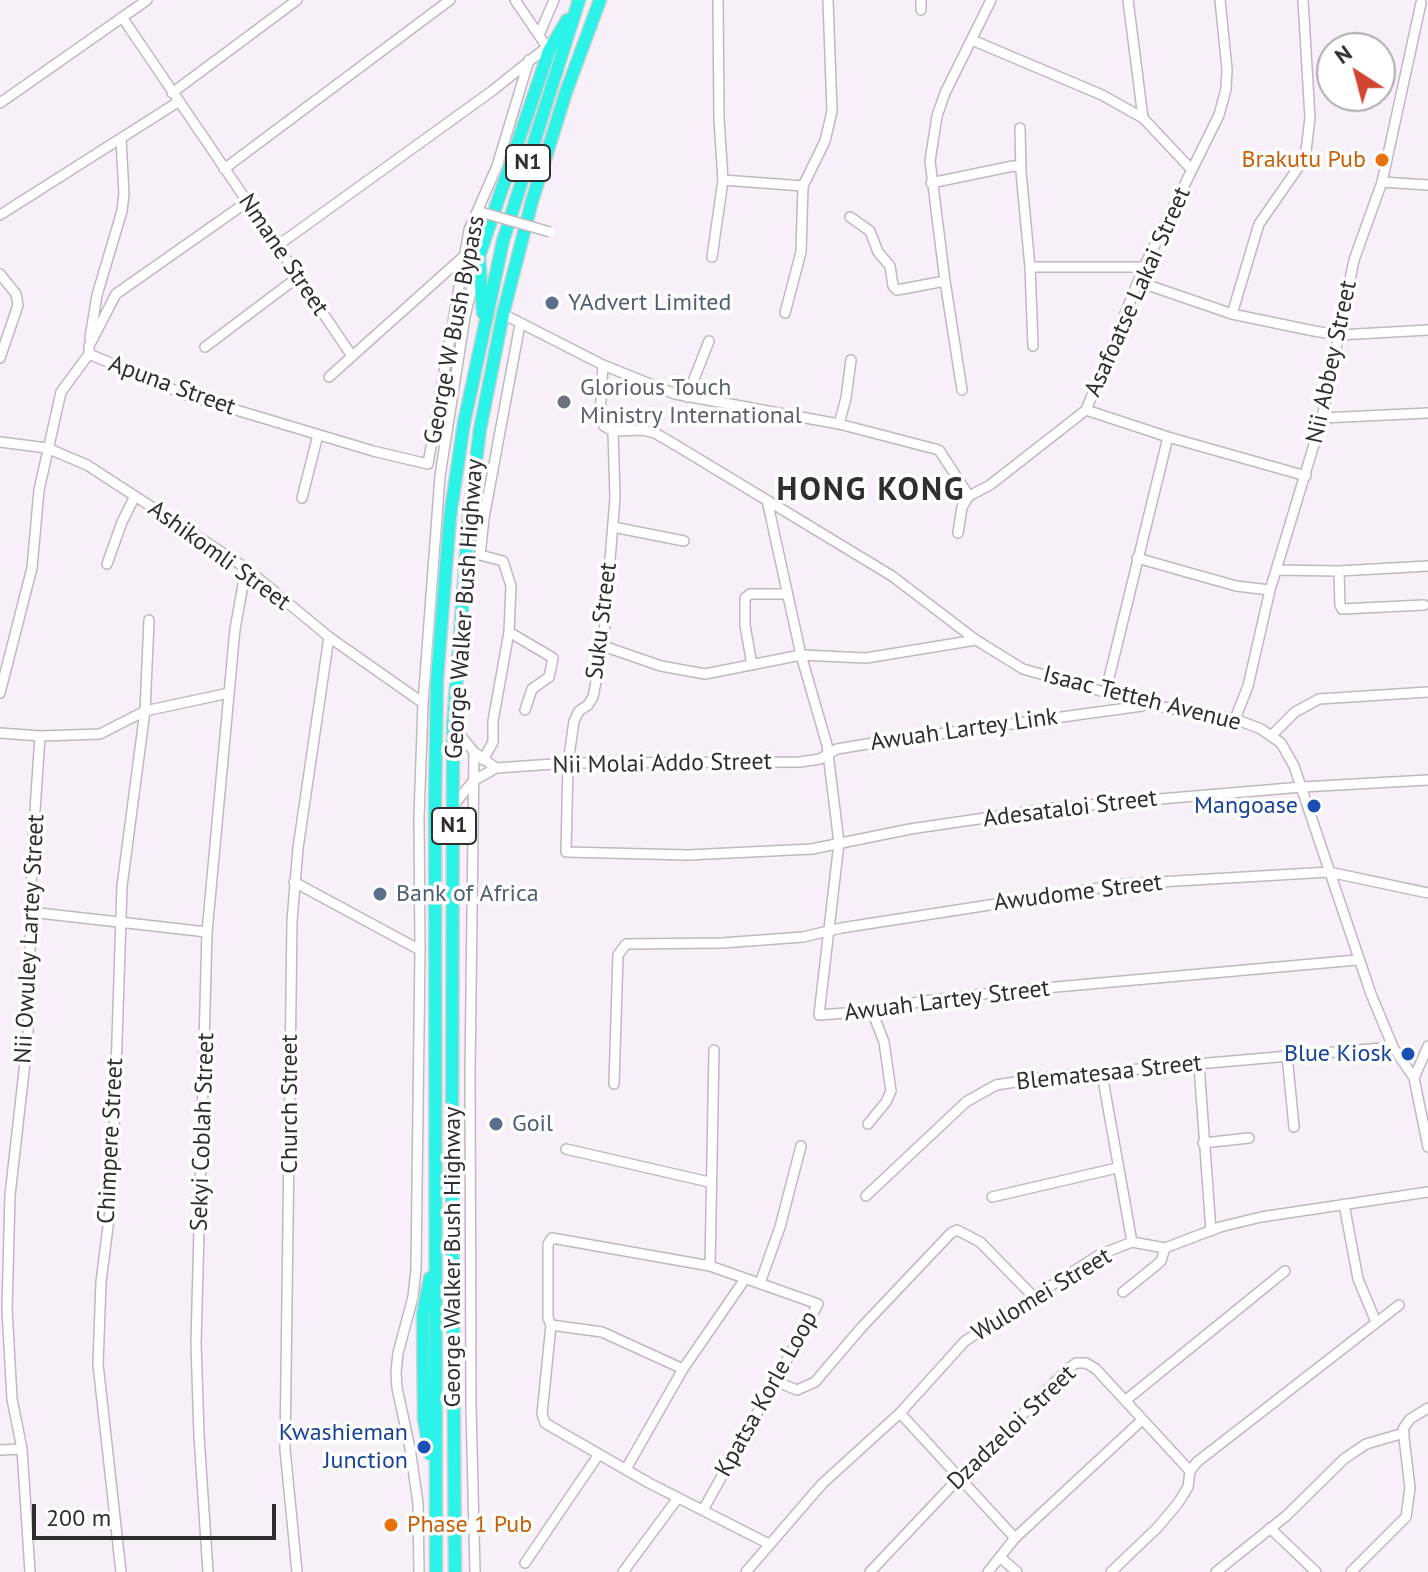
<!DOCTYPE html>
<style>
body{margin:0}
#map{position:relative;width:1428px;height:1572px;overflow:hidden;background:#f8f0f9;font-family:"PT Sans",sans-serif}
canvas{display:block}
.north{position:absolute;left:1316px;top:32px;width:80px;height:80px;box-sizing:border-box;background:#fff;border:2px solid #acabad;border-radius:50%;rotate:324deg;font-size:22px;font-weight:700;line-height:32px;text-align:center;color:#302d31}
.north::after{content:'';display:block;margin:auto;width:28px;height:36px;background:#d24631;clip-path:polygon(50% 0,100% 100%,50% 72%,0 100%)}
.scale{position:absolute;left:32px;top:1504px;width:244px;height:36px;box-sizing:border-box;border:4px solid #302d31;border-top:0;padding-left:10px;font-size:24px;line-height:28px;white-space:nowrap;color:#302d31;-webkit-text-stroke:6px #fff;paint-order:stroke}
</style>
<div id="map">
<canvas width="1428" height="1572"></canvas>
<div class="north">N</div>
<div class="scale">200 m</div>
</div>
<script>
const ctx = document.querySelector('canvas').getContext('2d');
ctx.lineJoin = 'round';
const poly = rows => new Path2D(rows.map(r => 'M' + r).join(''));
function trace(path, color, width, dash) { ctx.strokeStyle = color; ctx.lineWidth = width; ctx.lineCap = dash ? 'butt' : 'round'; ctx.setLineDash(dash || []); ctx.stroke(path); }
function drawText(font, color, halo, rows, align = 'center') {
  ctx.font = font + ' "PT Sans",sans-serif'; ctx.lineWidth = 7; ctx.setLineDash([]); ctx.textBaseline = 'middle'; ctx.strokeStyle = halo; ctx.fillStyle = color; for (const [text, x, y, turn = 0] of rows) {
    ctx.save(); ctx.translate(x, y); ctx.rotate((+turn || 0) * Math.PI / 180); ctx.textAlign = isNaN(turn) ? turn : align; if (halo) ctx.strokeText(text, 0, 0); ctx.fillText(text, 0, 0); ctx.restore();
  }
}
const minor = poly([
 [515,0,549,50],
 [921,0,921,10],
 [1128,0,1143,118],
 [122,17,352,356],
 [539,35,554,0],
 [972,40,1102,95,1143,118,1192,170],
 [172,93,297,0],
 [0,103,147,0],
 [1020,128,1021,172,1030,267,1033,346],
 [224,169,450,0],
 [723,180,803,186],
 [1382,182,1428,185],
 [931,183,1013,166,1021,167],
 [0,215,178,102],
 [850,217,870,231,878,252,890,266,893,286,897,290,945,281],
 [277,246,492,91,547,47],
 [712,257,723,180,719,119,718,0],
 [1030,267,1144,267],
 [0,274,16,294,18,305,0,358],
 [1139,282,1232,314,1314,331,1339,335,1428,330],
 [785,313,801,252,803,186,825,141,832,111,828,0],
 [503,314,603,365,675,394,839,424,939,450,969,496],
 [1232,314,1259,224,1300,165,1306,151,1310,118,1303,0],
 [90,338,97,295,122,211,124,194,121,139],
 [205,347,298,277],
 [89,354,186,395,373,451,428,464,469,230,497,166,529,60],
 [603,365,600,415,604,426,613,431,642,430,655,433,674,444,892,576,976,640,1023,669,1150,705,1235,719,1261,729,1281,743,1294,766,1371,994,1393,1047,1414,1078,1428,1147],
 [329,377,464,256,479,256],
 [962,390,945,281,930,161,937,116,945,93,991,0],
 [687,397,709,341],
 [1086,410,1168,437,1306,476],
 [1322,418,1428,413],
 [839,424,846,398,851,360],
 [613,431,615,498,603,646,593,697,588,705,579,711,574,721,568,763,566,852,688,855,812,849,910,829,1053,808,1302,787,1428,780],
 [0,442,47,448,87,465,246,568,329,637,423,703],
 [969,496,990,485,1086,410,1144,267,1219,115,1226,89,1227,69,1220,0],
 [302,498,318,435],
 [767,500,801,655,827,745,839,843,819,1015,872,1011,924,1001,1000,992,1357,960],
 [613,527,684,541],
 [958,533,962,507,969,496],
 [1137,558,1236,586,1270,590],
 [107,564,122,522,135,496],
 [1276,570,1339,571,1428,566],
 [1339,571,1340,605,1342,609,1424,605],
 [509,632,553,658,549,677,532,689,525,710],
 [603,646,661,666,705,674,801,655,866,658,976,640],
 [752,665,745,625,745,598,750,594,787,594],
 [0,693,32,568,39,490,61,392,89,354,89,346,116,294,247,202],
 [1105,694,1168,437],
 [1235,719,1248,686,1270,590,1322,418,1354,260,1382,182,1421,3],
 [453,726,474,752,496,768],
 [0,733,40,736,100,734,145,711,229,693],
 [1272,735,1295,712,1319,699,1428,692],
 [474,752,470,1073,471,1406,475,1572],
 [483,760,493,742,493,721,509,632,511,586,503,561,480,555,484,518,520,324],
 [454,805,473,781,496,768,568,763,800,762,820,759,837,749,873,743,1142,706],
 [294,882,420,950],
 [30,912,207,932],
 [1287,1055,1294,1127],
 [1199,1065,1211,1231],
 [1102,1074,1132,1242],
 [1414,1078,1428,1046],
 [614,1084,618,955,626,944,722,943,803,937,841,928,1125,884,1329,872,1428,893],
 [868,1124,886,1102,891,1091,884,1042,872,1011],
 [1203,1143,1249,1138],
 [566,1149,709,1182],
 [866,1196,966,1102,996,1085,1047,1077,1393,1047],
 [992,1197,1117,1168],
 [1344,1204,1358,1279,1376,1322],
 [710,1266,714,1050],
 [760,1283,780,1227,801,1146],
 [1123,1292,1154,1267,1161,1261,1165,1248],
 [551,1325,602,1332,683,1369],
 [775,1381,797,1390,815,1382,861,1328,951,1233,957,1230,980,1242,1033,1296],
 [1126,1400,1285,1271],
 [900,1413,1015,1538],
 [0,1450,22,1449],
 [626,1469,683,1369,745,1279],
 [703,1510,818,1304,710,1266,552,1238,548,1244,548,1318,551,1325,542,1414,545,1423,649,1483,769,1544],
 [1270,1528,1316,1572],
 [1001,1558,1017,1572],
 [525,1563,599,1454],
 [30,1572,22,1449,12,1399,7,1309,10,1195,28,1036,32,855,40,736],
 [121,1572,98,1364,101,1282,112,1195,122,886,145,711,149,620],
 [208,1572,199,1436,196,1343,207,932,235,629,246,568],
 [297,1572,285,1449,292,921,298,848,329,637],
 [419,1572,418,1503,410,1448,397,1388,396,1372,398,1353,413,1297,416,1269,420,950,419,817,423,703,440,476,465,317,477,266],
 [623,1572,678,1498],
 [746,1572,822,1484,900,1413,965,1341,1099,1255,1132,1242,1165,1248,1220,1227,1261,1217,1428,1192],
 [870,1572,959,1478,1067,1370,1076,1363,1086,1363,1096,1369,1190,1471],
 [988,1572,1015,1538,1142,1420],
 [1111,1572,1158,1527,1178,1503,1188,1487,1190,1471,1197,1462,1399,1305],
 [1216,1572,1286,1516,1344,1459,1366,1444,1404,1433],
 [1351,1572,1406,1517,1410,1488,1403,1429,1410,1419,1428,1408]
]);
const highway = poly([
 [483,313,479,256,549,51,567,20],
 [430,1454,424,1419,423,1314,430,1278],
 [436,1572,435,801,437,679,450,517,464,423,503,241,579,0],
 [455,1572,452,1161,453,726,469,517,480,429,503,314,532,201,566,92,600,0]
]);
trace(minor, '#c0b8c1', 12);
trace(highway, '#d1d1d2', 15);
trace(minor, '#fff', 9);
trace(highway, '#2bf3e7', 12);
const minorBridge = poly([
 [484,213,550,232]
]);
trace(minorBridge, '#c0b8c1', 12, []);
trace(minorBridge, '#fff', 9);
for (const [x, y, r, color] of [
 [1382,160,8,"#e8710a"],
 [552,303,8,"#5c6f8a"],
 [564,402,8,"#6b7280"],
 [1314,806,8,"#1a4fb4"],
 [380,894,8,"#5c6f8a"],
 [1408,1054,8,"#1a4fb4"],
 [496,1124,8,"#5c6f8a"],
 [424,1447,8,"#1a4fb4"],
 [391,1525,8,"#e8710a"]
]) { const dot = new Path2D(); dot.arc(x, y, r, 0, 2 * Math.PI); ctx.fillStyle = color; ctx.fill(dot); trace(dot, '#fff', 3); }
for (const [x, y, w] of [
 [528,163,44],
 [454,826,44]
]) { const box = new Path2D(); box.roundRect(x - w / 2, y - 18, w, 36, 6); ctx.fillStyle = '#fff'; ctx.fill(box); trace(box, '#302d31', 2); }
drawText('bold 22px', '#302d31', null, [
 ["N1",528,163],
 ["N1",454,826]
]);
drawText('24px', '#c56008', '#fff', [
 ["Brakutu Pub",1366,160],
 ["Phase 1 Pub",407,1525,"left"]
], 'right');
drawText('24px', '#302d31', '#fff', [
 ["Nmane Street",283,255,56],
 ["Asafoatse Lakai Street",1138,292,-66],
 ["George W Bush Bypass",455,330,-79],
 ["Nii Abbey Street",1332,362,-78],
 ["Apuna Street",172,386,20],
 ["Ashikomli Street",219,556,36],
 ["George Walker Bush Highway",465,609,-86],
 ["Suku Street",602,621,-83],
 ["Isaac Tetteh Avenue",1142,699,14],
 ["Awuah Lartey Link",964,730,-8],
 ["Nii Molai Addo Street",662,764,-1],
 ["Adesataloi Street",1070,809,-7],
 ["Awudome Street",1078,893,-7],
 ["Nii Owuley Lartey Street",30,939,-87],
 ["Awuah Lartey Street",947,1001,-7],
 ["Blematesaa Street",1109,1073,-6],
 ["Church Street",290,1104,-90],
 ["Sekyi Coblah Street",203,1132,-88],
 ["Chimpere Street",111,1141,-87],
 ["George Walker Bush Highway",453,1257,-90],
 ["Wulomei Street",1042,1295,-31],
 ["Kpatsa Korle Loop",767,1394,-61],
 ["Dzadzeloi Street",1012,1428,-44]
]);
drawText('24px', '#4e5e75', '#fff', [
 ["YAdvert Limited",568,303],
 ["Bank of Africa",396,894],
 ["Goil",512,1124]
], 'left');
drawText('24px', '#5b616d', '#fff', [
 ["Glorious Touch",580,388],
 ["Ministry International",580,416]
], 'left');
drawText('24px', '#164399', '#fff', [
 ["Mangoase",1298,806],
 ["Blue Kiosk",1392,1054],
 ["Kwashieman",408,1433],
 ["Junction",408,1461]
], 'right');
ctx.letterSpacing = '2px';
drawText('bold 32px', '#322c33', '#fff', [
 ["HONG KONG",871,491]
]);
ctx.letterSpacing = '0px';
</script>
